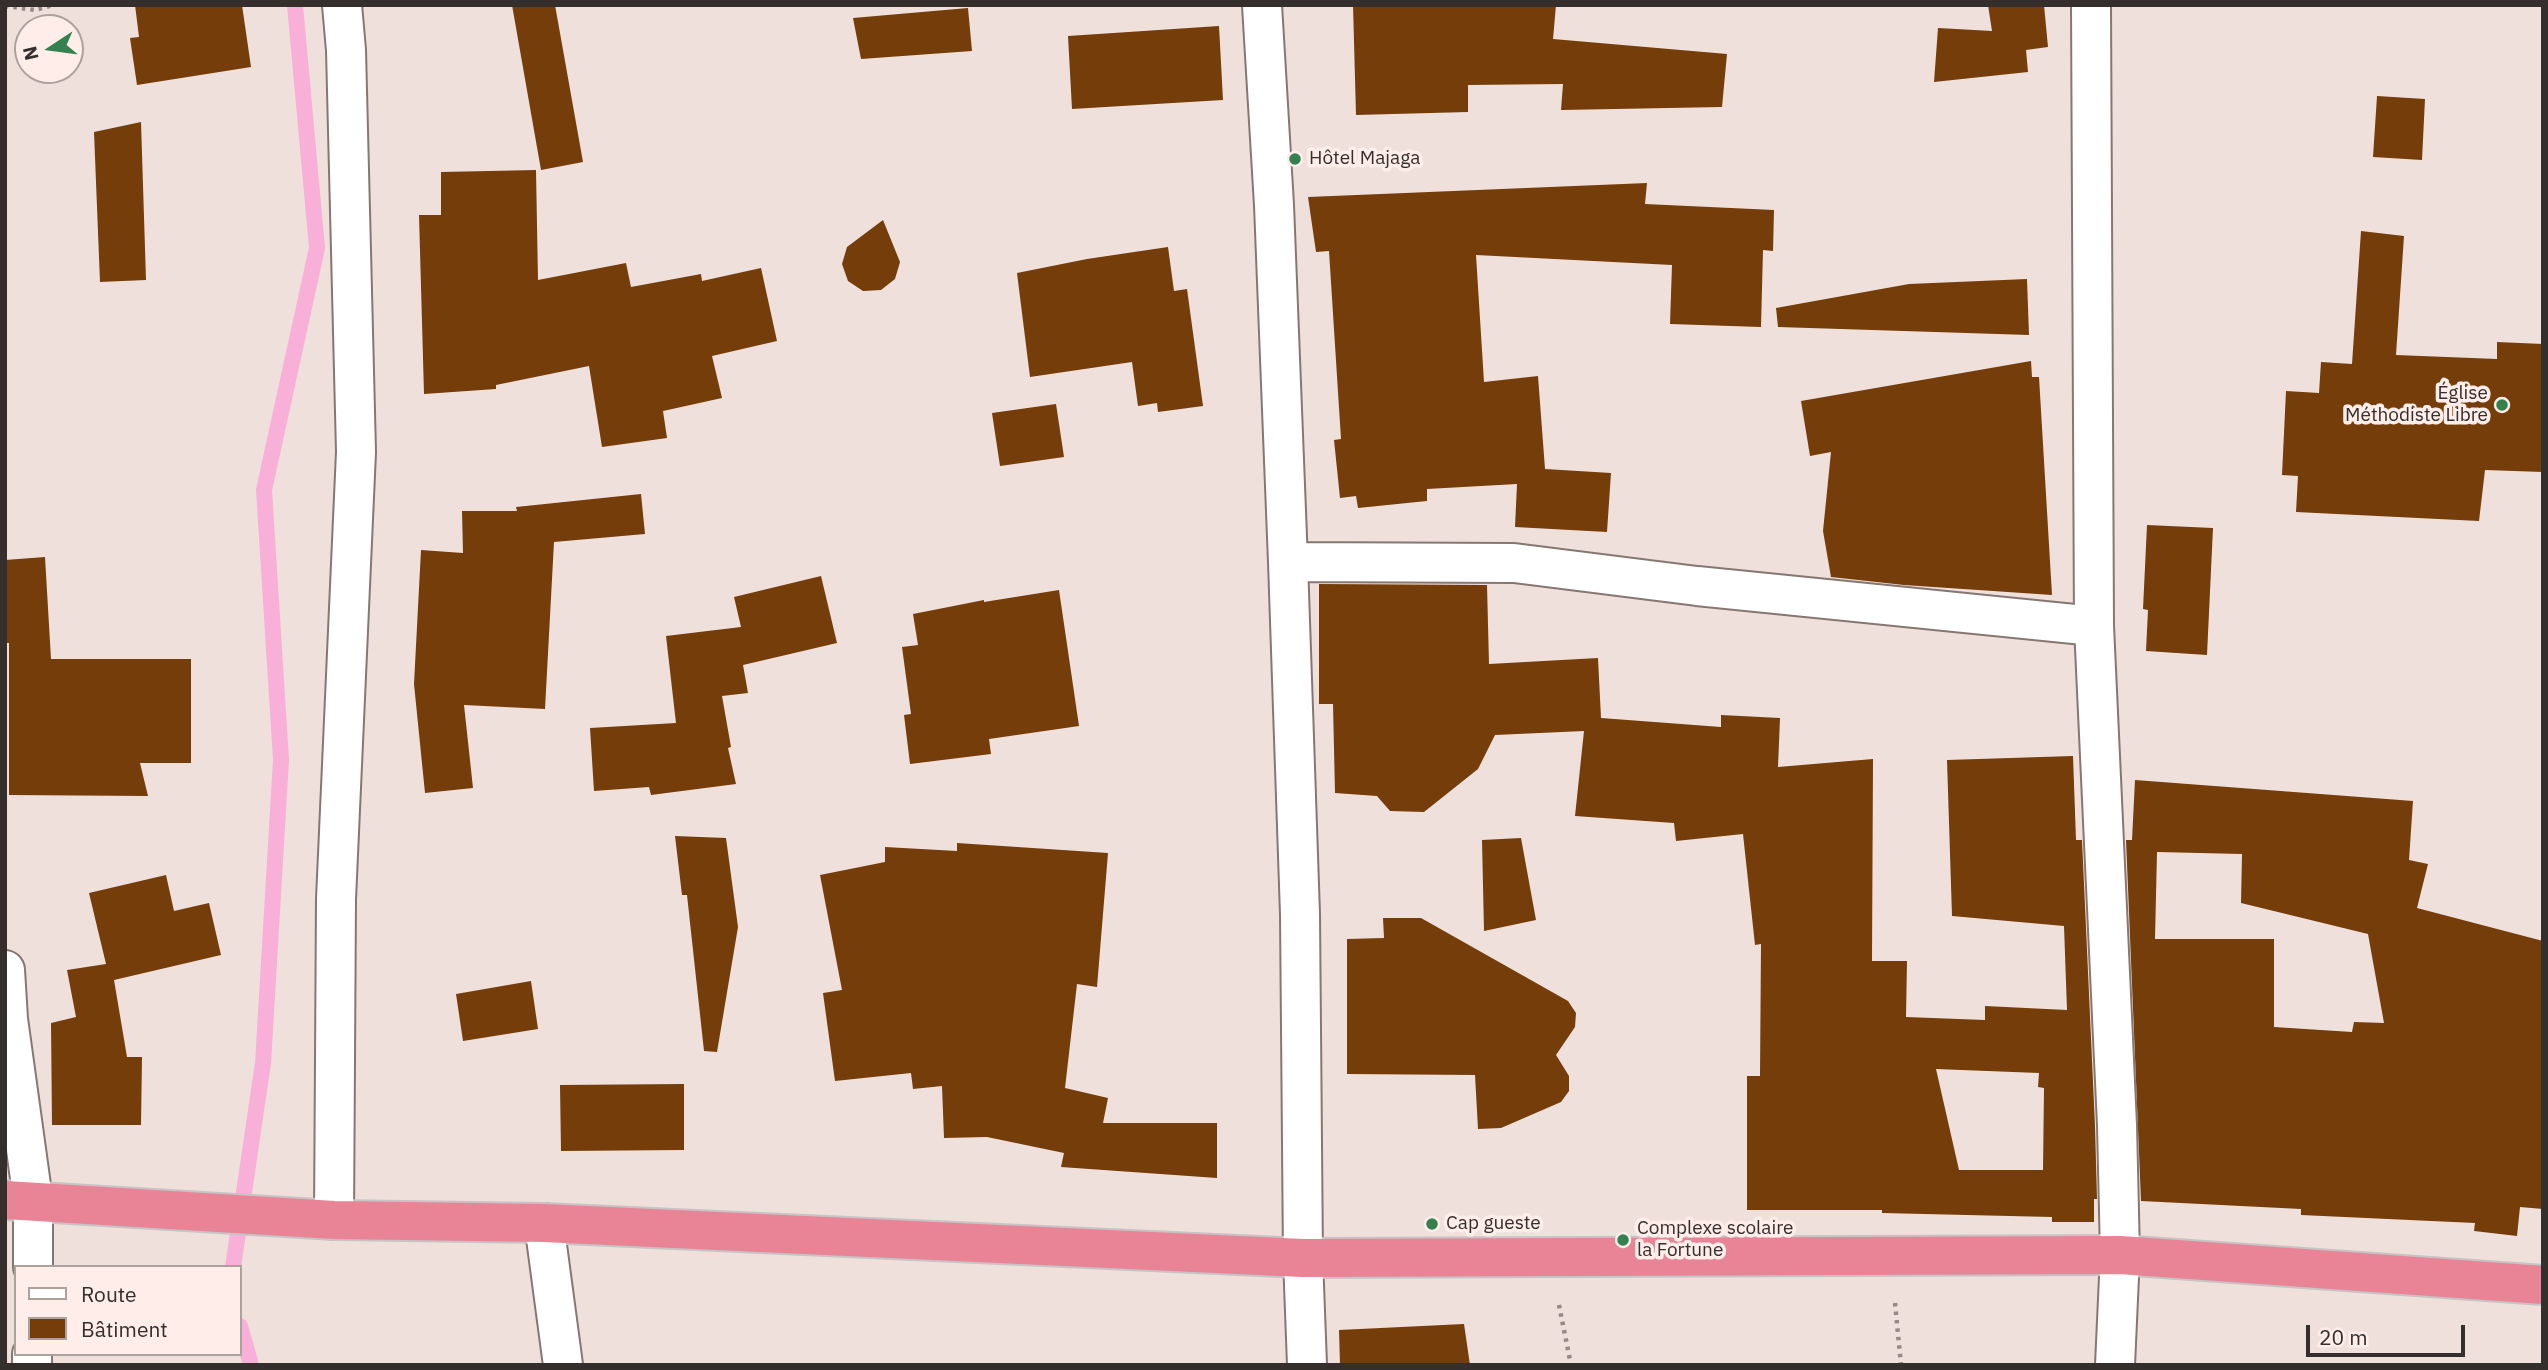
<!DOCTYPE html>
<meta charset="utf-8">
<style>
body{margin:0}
#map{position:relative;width:2548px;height:1370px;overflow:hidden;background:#f0e0dc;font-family:"IBM Plex Sans",sans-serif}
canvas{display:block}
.frame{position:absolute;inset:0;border:7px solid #342e2c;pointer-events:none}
.legend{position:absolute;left:14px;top:1265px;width:228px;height:91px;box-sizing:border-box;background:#feede9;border:2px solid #ada19d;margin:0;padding:9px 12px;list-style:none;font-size:21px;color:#342e2c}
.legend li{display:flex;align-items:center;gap:14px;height:35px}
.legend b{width:35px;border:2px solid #ada19d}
.north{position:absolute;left:14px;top:14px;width:70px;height:70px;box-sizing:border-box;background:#feede9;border:2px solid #ada19d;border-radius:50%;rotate:257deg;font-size:19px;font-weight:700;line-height:28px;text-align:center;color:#342e2c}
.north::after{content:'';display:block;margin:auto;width:24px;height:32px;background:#34804f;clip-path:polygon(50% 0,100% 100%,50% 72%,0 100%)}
.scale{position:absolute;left:2306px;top:1325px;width:159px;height:32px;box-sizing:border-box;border:4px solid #342e2c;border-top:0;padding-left:9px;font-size:21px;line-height:24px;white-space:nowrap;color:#342e2c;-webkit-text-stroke:5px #feede9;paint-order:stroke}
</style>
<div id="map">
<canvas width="2548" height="1370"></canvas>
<div class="frame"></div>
<ul class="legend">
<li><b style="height:9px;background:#fff"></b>Route</li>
<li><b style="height:19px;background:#743d09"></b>Bâtiment</li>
</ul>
<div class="north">N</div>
<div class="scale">20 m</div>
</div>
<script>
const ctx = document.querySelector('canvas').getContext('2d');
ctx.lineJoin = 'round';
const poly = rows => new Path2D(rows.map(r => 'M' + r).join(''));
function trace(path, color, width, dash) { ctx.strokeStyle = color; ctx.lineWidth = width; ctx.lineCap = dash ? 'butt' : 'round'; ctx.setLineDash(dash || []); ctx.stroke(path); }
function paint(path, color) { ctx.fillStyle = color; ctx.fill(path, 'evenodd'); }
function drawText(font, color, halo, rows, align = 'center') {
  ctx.font = font + ' "IBM Plex Sans",sans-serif'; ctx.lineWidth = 7; ctx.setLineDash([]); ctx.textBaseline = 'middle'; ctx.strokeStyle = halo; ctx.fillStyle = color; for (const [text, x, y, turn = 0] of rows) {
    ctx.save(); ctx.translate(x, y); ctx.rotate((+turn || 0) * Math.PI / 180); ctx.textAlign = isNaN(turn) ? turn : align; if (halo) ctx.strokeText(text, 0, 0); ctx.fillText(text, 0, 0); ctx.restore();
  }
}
trace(poly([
 [233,1267,263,1063,281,760,264,490,317,248,295,5],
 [240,1326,251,1365]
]), '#f8b0d8', 16);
paint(poly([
 [135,5,242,5,251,67,137,85,130,38,139,37],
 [512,5,555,5,583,162,541,170],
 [1353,5,1556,5,1553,39,1727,54,1722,107,1561,110,1563,84,1468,85,1468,112,1356,115],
 [1988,5,2044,5,2048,47,2026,50,2028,72,1934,82,1938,28,1992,31],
 [968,8,972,51,861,59,853,18],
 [1219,26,1223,100,1072,109,1068,36],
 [2377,96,2425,99,2422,160,2373,157],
 [141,122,146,280,100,282,94,132],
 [536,170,538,280,626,263,631,287,701,274,702,281,761,268,777,341,712,356,722,398,663,411,667,438,602,447,589,366,496,385,496,389,424,394,419,215,441,215,441,172],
 [1647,183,1645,204,1774,210,1773,251,1763,250,1761,327,1670,324,1672,265,1476,255,1484,382,1538,376,1545,469,1611,473,1607,532,1515,527,1517,484,1427,489,1427,501,1358,508,1356,496,1340,498,1334,440,1341,439,1329,251,1316,252,1308,197],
 [883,220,900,262,895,279,881,290,863,291,848,281,842,264,847,247],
 [2361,231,2404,236,2396,355,2497,359,2497,342,2543,344,2543,472,2485,470,2479,521,2296,512,2298,476,2282,475,2286,391,2319,393,2321,362,2352,364],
 [1168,247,1174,291,1187,289,1203,406,1158,412,1157,403,1138,406,1132,362,1030,377,1017,273,1087,259],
 [2027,279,2029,335,1778,327,1776,308,1909,284],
 [2031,361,2032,377,2039,377,2052,595,1904,585,1831,577,1823,531,1831,452,1810,456,1801,401],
 [1056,404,1064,457,1000,466,992,413],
 [641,494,645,534,554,542,545,709,464,705,473,788,425,793,414,684,421,550,463,553,462,511,517,511,516,507],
 [2147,525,2213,528,2207,655,2146,651,2148,610,2143,609],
 [45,557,51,659,191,659,191,763,140,763,148,796,9,795,9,643,5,643,5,560],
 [821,576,837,643,743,665,748,693,722,696,731,747,728,748,736,784,651,795,649,787,594,791,590,728,676,723,666,636,741,627,734,597],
 [1319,584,1487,585,1489,664,1598,658,1601,718,1721,727,1721,715,1780,718,1778,767,1873,759,1872,961,1907,961,1906,1017,1985,1020,1985,1006,2067,1010,2064,926,1952,916,1947,760,2073,756,2076,840,2082,840,2095,1126,2097,1199,2094,1199,2094,1222,2052,1222,2052,1217,1882,1213,1882,1210,1747,1210,1747,1076,1760,1076,1761,944,1755,945,1743,834,1676,841,1674,823,1575,816,1584,731,1495,735,1478,769,1424,812,1390,811,1377,796,1335,793,1333,704,1319,704],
 [1936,1069,2039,1073,2038,1087,2044,1088,2043,1170,1959,1170],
 [1059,590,1079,726,989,739,991,754,910,764,904,715,911,714,902,647,918,645,913,614,984,600,984,602],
 [2135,780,2413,801,2409,860,2428,864,2417,908,2543,941,2543,1209,2520,1207,2517,1236,2474,1231,2475,1223,2301,1215,2301,1209,2141,1201,2126,840,2132,840],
 [2157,852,2242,854,2241,903,2368,934,2384,1023,2354,1022,2352,1032,2274,1027,2274,939,2155,939],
 [675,836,726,838,738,927,717,1052,704,1051,687,895,682,895],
 [1521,838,1536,920,1484,931,1482,840],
 [957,843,1108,853,1097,987,1077,984,1065,1088,1108,1098,1103,1123,1217,1123,1217,1178,1061,1167,1064,1153,987,1137,944,1138,942,1086,913,1089,911,1073,835,1081,823,993,842,990,820,875,885,862,885,847,957,851],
 [166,875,174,911,209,903,221,955,114,980,127,1057,142,1057,141,1125,52,1125,51,1023,76,1017,67,970,106,964,89,893],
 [1383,918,1421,918,1568,1001,1576,1013,1575,1027,1556,1055,1569,1076,1569,1091,1561,1102,1501,1128,1478,1129,1475,1075,1347,1074,1347,939,1384,938],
 [531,981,538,1029,463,1041,456,994],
 [684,1084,684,1150,561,1151,560,1085],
 [1464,1324,1470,1365,1340,1365,1339,1330]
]), '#743d09');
const street = poly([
 [1262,5,1274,205,1288,562,1300,914,1303,1258,1307,1365],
 [2091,5,2094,626,2117,1125,2120,1255,2115,1365],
 [1288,562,1514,563,1697,586,2094,626],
 [5,970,8,1019,33,1200,33,1267],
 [334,1220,336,899,356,452,346,50,342,5],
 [544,1223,563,1365],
 [32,1365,32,1354]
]);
const highway = poly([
 [5,1200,334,1220,544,1223,1303,1258,2120,1255,2543,1285]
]);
trace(street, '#867773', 42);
trace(highway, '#c6c4c4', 42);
trace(poly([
 [5,6,35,10,53,5],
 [1895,1303,1901,1365],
 [1559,1305,1571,1365]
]), '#958a87', 4.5, [3.5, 5]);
trace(street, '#fff', 38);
trace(highway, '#e98497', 38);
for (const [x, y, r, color] of [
 [1295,159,7,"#34804f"],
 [2502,405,7,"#34804f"],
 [1432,1224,7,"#34804f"],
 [1623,1240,7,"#34804f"]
]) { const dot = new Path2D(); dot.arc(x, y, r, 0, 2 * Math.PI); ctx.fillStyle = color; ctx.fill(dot); trace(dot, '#feede9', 2.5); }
drawText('19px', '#342e2c', '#feede9', [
 ["Hôtel Majaga",1309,159],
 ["Église",2488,394,"right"],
 ["Méthodiste Libre",2488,416,"right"],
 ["Cap gueste",1446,1224],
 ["Complexe scolaire",1637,1229],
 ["la Fortune",1637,1251]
], 'left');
</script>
